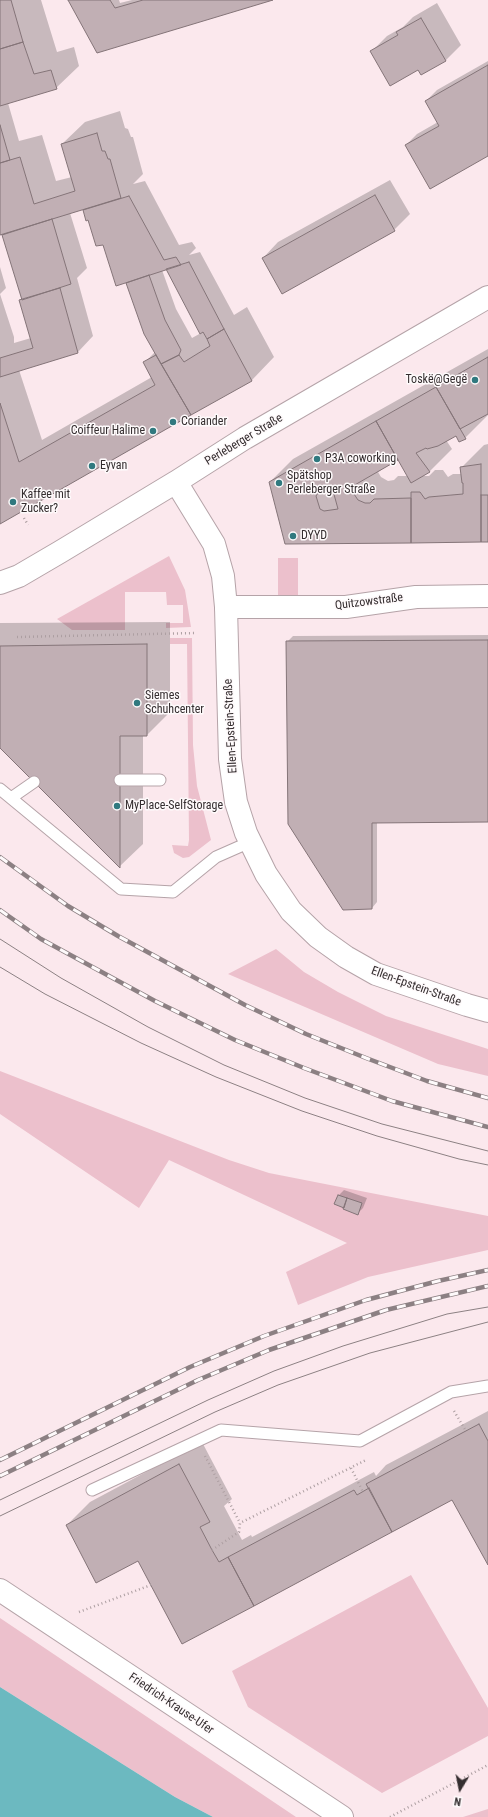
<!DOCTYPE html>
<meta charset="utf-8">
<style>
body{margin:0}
#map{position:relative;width:488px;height:1817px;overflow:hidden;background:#fbe8ed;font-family:"Roboto Condensed",sans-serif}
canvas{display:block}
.north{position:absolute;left:440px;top:1769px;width:40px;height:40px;-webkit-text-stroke:3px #fefafb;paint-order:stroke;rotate:190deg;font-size:11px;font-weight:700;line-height:16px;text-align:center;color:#342d2f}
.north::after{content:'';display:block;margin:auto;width:14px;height:18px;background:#342d2f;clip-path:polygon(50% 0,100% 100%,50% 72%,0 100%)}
</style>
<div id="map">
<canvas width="488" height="1817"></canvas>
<div class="north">N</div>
</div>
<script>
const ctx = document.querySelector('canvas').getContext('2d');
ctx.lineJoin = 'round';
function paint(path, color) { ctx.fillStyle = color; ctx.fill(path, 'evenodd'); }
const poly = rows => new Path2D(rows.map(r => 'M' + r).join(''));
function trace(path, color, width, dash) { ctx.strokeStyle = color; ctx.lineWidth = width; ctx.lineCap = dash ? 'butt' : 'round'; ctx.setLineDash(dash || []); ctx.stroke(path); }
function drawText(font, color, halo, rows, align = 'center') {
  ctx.font = font + ' "Roboto Condensed",sans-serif'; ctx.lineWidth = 3; ctx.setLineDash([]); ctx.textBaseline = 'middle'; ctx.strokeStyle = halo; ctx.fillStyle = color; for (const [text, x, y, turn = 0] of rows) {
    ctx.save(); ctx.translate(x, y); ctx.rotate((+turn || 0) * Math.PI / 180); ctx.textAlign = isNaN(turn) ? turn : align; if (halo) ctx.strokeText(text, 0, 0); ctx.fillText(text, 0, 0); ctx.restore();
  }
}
paint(poly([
 [169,556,185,590,191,627,166,628,166,623,183,623,183,605,167,605,166,592,125,592,125,630,72,630,57,619],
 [278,558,298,558,298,596,278,597],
 [170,638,192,638,193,745,197,786,211,840,189,857,183,858,174,853,172,845,188,846,189,840,187,644,170,644],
 [276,949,304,972,338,992,386,1016,488,1049,488,1076,438,1064,228,974],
 [0,1071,229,1160,269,1173,488,1216,488,1250,368,1277,298,1305,286,1272,347,1243,169,1160,139,1208,0,1114],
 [411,1575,488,1708,488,1736,382,1793,248,1707,232,1671],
 [0,1618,296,1817,213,1817,175,1797,0,1687],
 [488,1809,488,1817,463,1817]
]), '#ecc0cc');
paint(poly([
 [0,1687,175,1797,213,1817,0,1817]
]), '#6cb9c0');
paint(poly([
 [0,0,41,0,57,52,74,47,79,66,56,88,8,103,19,141,42,135,56,181,72,177,62,144,85,122,120,111,125,128,128,129,131,137,133,137,143,174,133,184,145,181,179,245,192,242,196,248,189,255,200,252,234,315,247,307,274,357,252,380,0,522,0,294,14,337,14,343,31,338,20,301,22,299,3,235,5,232,0,234],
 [87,207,84,210,103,243,130,280,127,283,155,352,144,363,152,377,42,440,19,370,78,352,93,336,77,278,87,268,70,213],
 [167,268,201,333,192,338,176,309,162,270],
 [70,0,119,0,120,3,132,0,269,0,97,52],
 [437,3,461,45,446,60,422,74,418,68,372,51,387,36,403,27,413,17],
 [488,61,488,155,406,145,417,134,438,122,426,101,437,90],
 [390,180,410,214,394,230,263,258,278,242],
 [0,267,6,288,0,294],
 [488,349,488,415,465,438,456,434,446,440,452,449,429,472,422,476,429,476,435,470,443,470,448,477,453,474,461,474,461,468,484,445,488,444,488,542,286,543,270,482,293,459],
 [398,459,408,476,398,476,394,480,388,481,381,477,378,472],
 [170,622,170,712,147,735,143,735,143,844,120,866,0,747,0,623],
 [488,635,488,821,377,822,377,902,372,908,287,642,293,636],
 [344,1190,367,1198,363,1208,358,1213,336,1203,339,1195],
 [488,1411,488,1563,452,1498,183,1643,138,1559,67,1525,90,1502,202,1442,232,1499,224,1506,242,1540,251,1535,252,1537,374,1472,376,1476,386,1465]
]), '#0003');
const building = poly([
 [0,0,11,0,23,42,0,49,0,0],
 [68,0,110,0,115,8,143,0,273,0,97,53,68,0],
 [421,18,446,61,421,75,418,70,390,86,370,51,398,35,396,32,421,18],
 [23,42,34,74,51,70,57,89,0,106,0,49,23,42],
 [488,65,488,156,430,189,405,145,439,126,425,101,488,65],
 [0,125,10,160,0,163,0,125],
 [97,133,102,151,105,151,108,159,110,159,121,198,0,235,0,163,20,157,34,204,75,191,61,144,97,133],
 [375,195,395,231,282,294,262,258,375,195],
 [129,196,164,260,176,257,181,265,116,286,103,245,96,246,88,220,86,221,83,210,129,196],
 [52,219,71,284,22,300,2,235,52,219],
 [189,262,224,329,207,339,203,332,200,334,166,269,189,262],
 [149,275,165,320,181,350,179,355,161,364,144,334,126,283,149,275],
 [60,288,78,353,0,377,0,358,33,348,19,300,60,288],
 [224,329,252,381,191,415,161,364,179,355,184,362,210,346,207,339,224,329],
 [156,355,191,415,0,524,0,403,19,462,155,385,143,362,156,355],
 [488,357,488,414,460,429,436,387,488,357],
 [436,387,466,439,459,442,456,436,438,446,427,449,426,448,416,453,430,472,411,483,376,421,436,387],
 [376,421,398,460,353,486,354,494,358,500,365,503,370,503,374,499,411,498,411,543,285,544,269,482,376,421],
 [332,487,338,509,324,511,320,509,316,496,320,490,332,487],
 [481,464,481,542,411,543,411,492,420,492,425,499,429,497,463,494,463,483,462,483,460,467,481,464],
 [481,495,488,495,488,542,481,542,481,495],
 [488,640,488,822,372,823,372,909,343,910,288,824,286,641,488,640],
 [147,644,147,736,120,736,120,868,0,748,0,646,147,644],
 [338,1195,347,1198,344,1208,334,1204,338,1195],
 [347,1198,362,1203,358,1215,343,1209,347,1198],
 [479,1424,488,1441,488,1565,452,1500,392,1532,366,1484,479,1424],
 [179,1464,210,1522,200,1527,212,1550,219,1562,228,1557,254,1606,182,1644,138,1561,96,1583,66,1525,179,1464],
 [369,1488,392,1532,254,1606,228,1557,354,1490,357,1495,369,1488]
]);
paint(building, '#c1afb4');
trace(building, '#847478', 1);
const lane = poly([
 [120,780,160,780],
 [0,789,121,889,173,892,216,857,250,842],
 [11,798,34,782],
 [92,1490,221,1430,360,1441,451,1392,488,1386]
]);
const street = poly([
 [226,607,346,607,416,597,488,596]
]);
const secondary = poly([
 [176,482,214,544,223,576,226,607,230,759,236,802,246,833,266,874,291,911,318,937,346,957,376,974,467,1005,488,1011],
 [0,583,19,576,60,552,176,482,245,438,488,297],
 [0,1590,342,1817]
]);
trace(lane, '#b5a3a8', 13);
trace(street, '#b5a3a8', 24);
trace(secondary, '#b5a3a8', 24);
trace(poly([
 [24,518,28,525],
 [17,637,196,633],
 [454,1411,466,1431],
 [205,1456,240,1523],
 [351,1468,363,1492],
 [212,1550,239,1532,240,1523,366,1460],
 [79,1612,151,1585],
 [390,1817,488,1765]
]), '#ac9ea1', 2.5, [1, 3]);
trace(lane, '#fff', 11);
trace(street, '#fff', 22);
trace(secondary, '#fff', 22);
trace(poly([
 [0,939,61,978,148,1027,224,1065,305,1098,382,1124,488,1151],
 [0,967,45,994,141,1043,216,1077,302,1111,377,1136,459,1159,488,1165],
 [0,1500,208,1400,274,1371,343,1346,447,1314,488,1307],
 [0,1516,215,1412,278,1385,370,1353,488,1322]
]), '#8c8083', 1);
const rail = poly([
 [0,857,68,906,118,936,245,1005,306,1034,366,1058,427,1081,488,1098],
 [0,910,41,939,155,1001,235,1040,304,1068,392,1101,488,1127],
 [0,1460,190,1367,264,1336,366,1300,438,1281,488,1270],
 [0,1476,198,1380,269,1350,386,1310,488,1286]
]);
trace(rail, '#8c8083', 4.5);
trace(rail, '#fefafb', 3, [9]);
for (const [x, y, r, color] of [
 [475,380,4,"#30797f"],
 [173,422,4,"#30797f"],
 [153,431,4,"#30797f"],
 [317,459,4,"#30797f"],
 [92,466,4,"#30797f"],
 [279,483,4,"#30797f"],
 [13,502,4,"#30797f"],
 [293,536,4,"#30797f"],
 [137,703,4,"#30797f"],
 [117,806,4,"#30797f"]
]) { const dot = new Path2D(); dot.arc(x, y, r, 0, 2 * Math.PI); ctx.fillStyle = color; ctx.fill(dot); trace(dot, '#fefafb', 1.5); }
drawText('12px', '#342d2f', '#fefafb', [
 ["Toskë@Gegë",467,380,"right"],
 ["Coriander",181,422],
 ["Coiffeur Halime",145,431,"right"],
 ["P3A coworking",325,459],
 ["Eyvan",100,466],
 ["Spätshop",287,476],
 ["Perleberger Straße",287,490],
 ["Kaffee mit",21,495],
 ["Zucker?",21,509],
 ["DYYD",301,536],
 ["Siemes",145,696],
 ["Schuhcenter",145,710],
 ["MyPlace-SelfStorage",125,806]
], 'left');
drawText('12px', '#342d2f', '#fefafb', [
 ["Perleberger Straße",244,440,-31],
 ["Quitzowstraße",369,602,-7],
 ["Ellen-Epstein-Straße",231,726,-93],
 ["Ellen-Epstein-Straße",416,987,20],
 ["Friedrich-Krause-Ufer",171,1704,34]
]);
</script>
